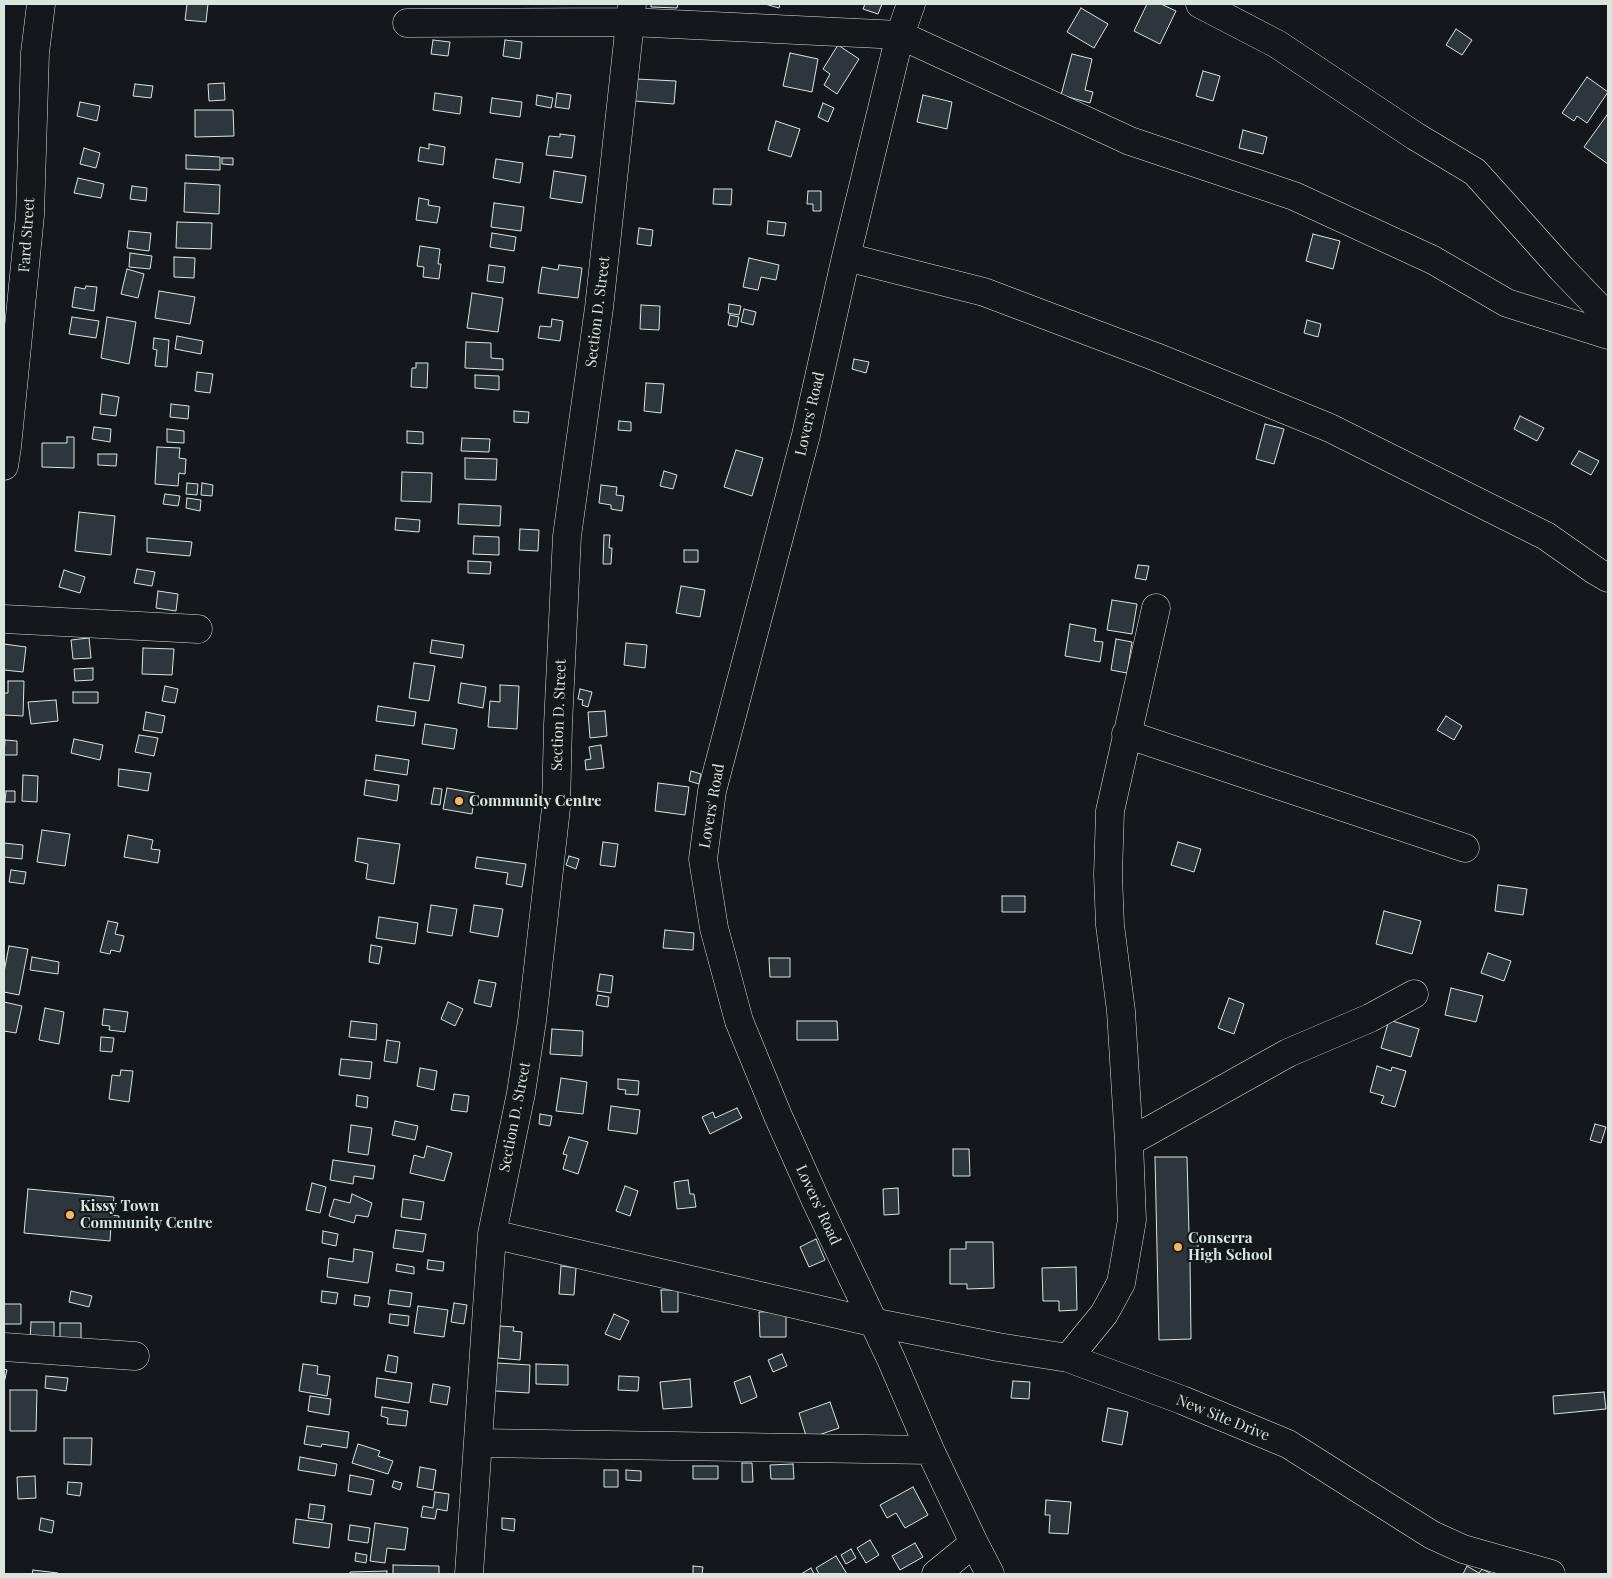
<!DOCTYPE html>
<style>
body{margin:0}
#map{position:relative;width:1612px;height:1578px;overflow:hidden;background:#14181c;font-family:"Playfair Display",serif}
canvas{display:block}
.frame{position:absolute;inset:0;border:5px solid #d8e6dc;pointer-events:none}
</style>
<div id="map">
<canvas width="1612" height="1578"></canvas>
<div class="frame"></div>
</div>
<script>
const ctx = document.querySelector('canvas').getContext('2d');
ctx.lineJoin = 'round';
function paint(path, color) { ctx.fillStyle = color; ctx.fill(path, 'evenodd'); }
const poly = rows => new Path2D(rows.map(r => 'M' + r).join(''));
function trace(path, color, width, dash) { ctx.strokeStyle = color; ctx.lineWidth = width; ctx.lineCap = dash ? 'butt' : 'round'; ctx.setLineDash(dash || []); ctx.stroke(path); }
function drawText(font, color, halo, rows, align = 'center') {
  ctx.font = font + ' "Playfair Display",serif'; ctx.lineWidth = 4; ctx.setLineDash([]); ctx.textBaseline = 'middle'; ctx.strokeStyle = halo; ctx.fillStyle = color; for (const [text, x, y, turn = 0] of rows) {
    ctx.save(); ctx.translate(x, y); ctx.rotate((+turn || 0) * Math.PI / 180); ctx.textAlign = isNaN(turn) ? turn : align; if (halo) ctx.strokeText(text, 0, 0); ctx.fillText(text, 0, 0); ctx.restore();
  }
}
const building = poly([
 [187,4,208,4,206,22,185,20,187,4],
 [651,4,678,4,677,8,651,7,651,4],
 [765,4,780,4,779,8,765,4],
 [865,4,882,4,878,14,863,9,865,4],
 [1147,4,1161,4,1176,11,1160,44,1134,31,1147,4],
 [1081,8,1108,24,1094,48,1067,32,1081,8],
 [1456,29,1472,40,1462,55,1446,45,1456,29],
 [433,40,450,42,448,56,431,54,433,40],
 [505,40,522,42,520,59,503,56,505,40],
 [838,45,859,59,837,94,824,85,830,74,823,69,838,45],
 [790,53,818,59,812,92,783,86,790,53],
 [1072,54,1092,59,1085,90,1093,92,1090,103,1061,95,1072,54],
 [1203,71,1220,76,1213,101,1196,96,1203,71],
 [1587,77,1608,92,1587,123,1577,116,1574,121,1562,113,1587,77],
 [636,79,676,81,674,104,634,101,636,79],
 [224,83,225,100,209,101,208,84,224,83],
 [135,84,153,86,151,98,133,96,135,84],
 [435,93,462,97,460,114,433,110,435,93],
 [557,93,571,95,569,109,555,107,557,93],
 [537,95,553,98,551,108,536,105,537,95],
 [923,95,952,102,947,129,917,122,923,95],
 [492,98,522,102,520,117,490,113,492,98],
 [80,102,100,106,97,121,77,116,80,102],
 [823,103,834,108,828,122,818,117,823,103],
 [195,110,233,110,234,136,195,137,195,110],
 [1607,115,1608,115,1608,164,1584,147,1607,115],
 [776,121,800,129,791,157,768,150,776,121],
 [1243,130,1267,137,1263,154,1239,148,1243,130],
 [560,134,575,136,572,158,546,155,549,136,560,137,560,134],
 [429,144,445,147,443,165,418,161,420,147,429,149,429,144],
 [84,148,100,153,96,168,80,164,84,148],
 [186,155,220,157,220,170,186,169,186,155],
 [222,158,233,158,233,165,222,164,222,158],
 [496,159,523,163,520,183,493,178,496,159],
 [554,171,586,176,582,203,550,198,554,171],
 [78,178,104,184,101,198,74,193,78,178],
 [185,183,220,185,219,214,184,212,185,183],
 [132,186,147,188,146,201,130,199,132,186],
 [714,189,732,189,731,205,713,204,714,189],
 [808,191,821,191,821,211,813,211,813,204,807,204,808,191],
 [419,198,429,200,428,205,440,207,437,223,416,220,419,198],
 [494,203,524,207,521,231,491,227,494,203],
 [768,221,786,223,784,236,767,234,768,221],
 [177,222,212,223,211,249,176,248,177,222],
 [639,228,653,230,651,246,637,244,639,228],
 [129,231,151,233,149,251,127,248,129,231],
 [492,233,516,237,514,251,490,247,492,233],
 [1313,234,1340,241,1333,269,1306,261,1313,234],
 [420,246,440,249,438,264,441,264,439,279,423,277,424,267,417,266,420,246],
 [130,253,152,256,150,269,129,267,130,253],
 [174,257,195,258,194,278,174,277,174,257],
 [749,258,779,265,776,280,761,277,758,290,743,287,749,258],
 [489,265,505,267,503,283,487,281,489,265],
 [559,265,582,268,578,298,538,293,542,267,558,270,559,265],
 [127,269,144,274,138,298,121,294,127,269],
 [86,286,97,287,94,311,72,307,75,287,85,289,86,286],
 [159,291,195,297,190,324,155,318,159,291],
 [472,293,503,298,498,332,467,328,472,293],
 [729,304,741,306,739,315,728,313,729,304],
 [641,305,660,306,659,330,640,329,641,305],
 [744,309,756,312,753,325,741,322,744,309],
 [730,315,739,317,737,327,728,325,730,315],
 [72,317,99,321,96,338,69,334,72,317],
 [107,317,136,322,129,364,101,358,107,317],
 [552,319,563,321,560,341,538,338,540,326,551,327,552,319],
 [1307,320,1321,324,1318,337,1304,333,1307,320],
 [177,336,203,341,201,354,175,349,177,336],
 [154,338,169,340,167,367,155,366,157,350,153,349,154,338],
 [466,342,491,343,491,358,503,359,503,370,465,368,466,342],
 [854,359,869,362,866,373,852,369,854,359],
 [416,363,428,363,427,388,411,387,412,368,416,368,416,363],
 [197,372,213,374,210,393,195,391,197,372],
 [475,375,499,376,499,390,475,388,475,375],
 [646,383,664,384,661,413,644,411,646,383],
 [102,394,119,397,116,416,100,414,102,394],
 [171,404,189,406,188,419,170,417,171,404],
 [514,411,529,412,528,423,514,422,514,411],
 [1520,416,1544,428,1537,441,1514,429,1520,416],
 [619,421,631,422,631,431,618,430,619,421],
 [1265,424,1284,429,1274,464,1256,459,1265,424],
 [94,427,111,429,110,442,92,439,94,427],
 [167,429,184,431,184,443,167,442,167,429],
 [407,431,423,432,423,444,407,443,407,431],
 [67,437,74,437,74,468,42,467,42,443,67,443,67,437],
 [462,438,490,439,489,452,461,451,462,438],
 [157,447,180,448,179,458,186,459,185,474,179,473,178,486,155,484,157,447],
 [736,450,763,458,752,496,724,487,736,450],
 [1579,451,1599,461,1591,475,1571,464,1579,451],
 [98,454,117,454,116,466,98,465,98,454],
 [465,458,497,459,496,480,465,479,465,458],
 [664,471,677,475,673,489,660,486,664,471],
 [402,472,432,473,431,502,401,501,402,472],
 [187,483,198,484,197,495,186,494,187,483],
 [202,483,213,485,212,496,201,495,202,483],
 [601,485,617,487,616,495,624,496,622,511,611,509,611,505,599,503,601,485],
 [165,494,180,496,178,506,163,504,165,494],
 [187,498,201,500,200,511,186,508,187,498],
 [459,504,501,506,500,526,458,524,459,504],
 [79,512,115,516,111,555,75,551,79,512],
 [396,518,420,520,419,532,395,530,396,518],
 [520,529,539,530,538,551,519,550,520,529],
 [604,535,610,535,609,548,612,548,611,564,603,564,604,535],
 [474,536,499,537,499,555,473,554,474,536],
 [147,538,192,542,190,556,147,552,147,538],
 [684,550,698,550,698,562,684,562,684,550],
 [468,561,491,562,490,574,468,573,468,561],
 [1138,565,1149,566,1146,580,1135,578,1138,565],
 [137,569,155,572,152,586,134,583,137,569],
 [64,570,85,577,80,593,59,587,64,570],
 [681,586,705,590,700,617,676,613,681,586],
 [158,591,178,594,176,611,156,608,158,591],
 [1112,600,1137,604,1132,634,1107,630,1112,600],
 [1070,624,1096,629,1094,641,1103,642,1100,662,1065,656,1070,624],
 [89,638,91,658,73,659,71,640,89,638],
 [1116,639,1132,642,1127,673,1111,670,1116,639],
 [432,640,464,645,462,658,430,653,432,640],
 [626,643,647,645,645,668,624,665,626,643],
 [4,644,26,647,23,672,4,670,4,644],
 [143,648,174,649,172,675,142,674,143,648],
 [414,663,435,666,429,701,409,698,414,663],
 [93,668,93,680,75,681,74,669,93,668],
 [8,681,24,681,23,716,4,715,4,693,8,693,8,681],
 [461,683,486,687,483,708,458,703,461,683],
 [500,685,519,686,517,729,488,727,490,701,500,702,500,685],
 [165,686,178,689,175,703,162,701,165,686],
 [580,689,592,692,588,707,582,705,583,700,578,699,580,689],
 [73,692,98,692,98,703,73,703,73,692],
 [56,700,58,721,31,724,28,702,56,700],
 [378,706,416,712,414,726,376,721,378,706],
 [605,711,607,736,590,738,588,712,605,711],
 [146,712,165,716,162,733,143,730,146,712],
 [1446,716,1462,726,1454,740,1437,730,1446,716],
 [425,724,457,729,454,749,422,744,425,724],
 [139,735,158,738,154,756,135,752,139,735],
 [74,739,103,745,100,760,71,753,74,739],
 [5,740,17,741,17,755,4,755,5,740],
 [601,745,604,768,586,770,585,760,591,759,589,747,601,745],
 [376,755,409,760,407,775,374,770,376,755],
 [119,769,151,773,148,791,118,786,119,769],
 [691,771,701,774,699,784,689,781,691,771],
 [23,775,38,776,37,802,22,801,23,775],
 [366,780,399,785,397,801,364,795,366,780],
 [658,783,689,787,685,815,655,811,658,783],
 [434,788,442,789,440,805,431,804,434,788],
 [447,788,475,793,472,814,443,809,447,788],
 [6,791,15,791,15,802,5,802,6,791],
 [42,830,70,834,65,866,37,862,42,830],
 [128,835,153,840,151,849,160,850,158,863,124,857,128,835],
 [358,838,400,844,394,884,366,879,368,864,355,861,358,838],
 [603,842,618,844,615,867,600,865,603,842],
 [1178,842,1201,849,1194,872,1171,865,1178,842],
 [4,843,23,845,22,859,4,857,4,843],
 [569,856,579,859,576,869,566,865,569,856],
 [477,857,526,864,522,887,506,884,508,873,475,868,477,857],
 [11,870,26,872,24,884,9,882,11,870],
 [1498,885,1527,889,1523,915,1495,911,1498,885],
 [1002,896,1025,896,1025,912,1002,912,1002,896],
 [431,905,457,909,452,936,427,932,431,905],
 [474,905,503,909,498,937,470,932,474,905],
 [1384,911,1421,921,1412,954,1376,944,1384,911],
 [379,917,418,923,415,944,376,938,379,917],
 [108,921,118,923,115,934,124,936,120,952,111,950,110,954,100,952,108,921],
 [665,930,694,933,693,950,663,948,665,930],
 [371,945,382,947,379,964,369,962,371,945],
 [9,946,28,949,19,995,4,992,4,972,9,946],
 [1488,953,1511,961,1504,981,1481,973,1488,953],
 [32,957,59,962,58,974,30,970,32,957],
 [769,958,790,958,790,977,770,977,769,958],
 [600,974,613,976,611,993,597,991,600,974],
 [479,980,496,983,491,1007,474,1003,479,980],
 [1451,988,1483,996,1476,1022,1445,1015,1451,988],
 [598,995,609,997,608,1007,596,1005,598,995],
 [1229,998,1244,1004,1234,1034,1218,1028,1229,998],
 [4,1002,22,1006,16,1033,4,1031,4,1002],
 [448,1002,463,1009,455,1026,441,1019,448,1002],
 [45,1008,64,1012,59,1044,39,1040,45,1008],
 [104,1009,128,1012,125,1032,109,1030,110,1026,102,1025,104,1009],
 [1389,1020,1419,1029,1411,1057,1381,1048,1389,1020],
 [351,1021,377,1024,376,1040,349,1037,351,1021],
 [797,1021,837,1021,838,1040,797,1040,797,1021],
 [552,1029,583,1031,582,1056,550,1054,552,1029],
 [101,1037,114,1038,112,1052,100,1051,101,1037],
 [387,1040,400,1042,397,1063,384,1061,387,1040],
 [341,1059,372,1062,370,1079,339,1075,341,1059],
 [1377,1066,1391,1071,1392,1067,1406,1071,1395,1107,1381,1103,1384,1096,1370,1092,1377,1066],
 [420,1068,437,1071,434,1090,417,1086,420,1068],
 [121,1070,133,1071,129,1102,109,1099,112,1075,120,1076,121,1070],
 [561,1078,587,1082,583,1114,556,1111,561,1078],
 [618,1079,639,1081,638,1095,625,1094,626,1090,618,1089,618,1079],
 [454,1094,469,1096,467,1112,451,1110,454,1094],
 [357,1095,368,1097,367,1108,356,1106,357,1095],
 [611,1106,640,1110,637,1134,608,1130,611,1106],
 [737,1108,742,1118,710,1134,702,1117,713,1112,715,1118,737,1108],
 [540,1114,552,1116,550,1126,539,1124,540,1114],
 [395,1121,418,1126,415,1140,392,1135,395,1121],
 [1595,1124,1606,1127,1601,1143,1590,1140,1595,1124],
 [351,1125,372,1128,368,1155,348,1152,351,1125],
 [569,1137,588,1142,578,1174,563,1169,567,1155,563,1154,569,1137],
 [427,1146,452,1153,444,1181,410,1173,414,1155,424,1158,427,1146],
 [953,1149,969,1149,970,1176,953,1176,953,1149],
 [1155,1157,1187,1157,1189,1234,1198,1234,1198,1260,1190,1260,1191,1339,1159,1340,1155,1157],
 [333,1160,375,1166,373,1179,354,1176,353,1184,330,1180,333,1160],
 [688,1180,690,1194,694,1194,696,1207,677,1209,674,1182,688,1180],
 [312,1183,326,1187,320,1213,306,1210,312,1183],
 [625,1186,638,1191,630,1216,616,1211,625,1186],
 [898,1188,899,1214,884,1215,883,1189,898,1188],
 [28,1189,114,1197,112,1215,119,1216,118,1226,111,1226,110,1241,24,1233,28,1189],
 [352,1194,372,1203,368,1217,356,1215,354,1223,329,1216,334,1199,350,1203,352,1194],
 [403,1199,424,1202,421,1220,401,1217,403,1199],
 [396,1230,426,1234,423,1252,393,1248,396,1230],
 [323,1231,338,1234,336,1246,322,1243,323,1231],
 [816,1239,825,1260,809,1267,800,1247,816,1239],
 [966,1242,993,1242,994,1288,967,1289,967,1284,950,1284,950,1249,966,1249,966,1242],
 [354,1249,373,1252,368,1283,327,1277,329,1258,353,1262,354,1249],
 [428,1260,444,1262,443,1271,427,1269,428,1260],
 [397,1264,414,1267,414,1274,396,1271,397,1264],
 [561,1266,576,1268,574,1295,559,1294,561,1266],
 [1076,1267,1077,1310,1059,1311,1059,1301,1043,1301,1042,1268,1076,1267],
 [390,1290,412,1293,410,1307,388,1304,390,1290],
 [661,1290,678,1290,678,1312,662,1312,661,1290],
 [71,1291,92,1296,89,1307,69,1302,71,1291],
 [322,1291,338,1293,336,1304,321,1302,322,1291],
 [355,1295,370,1297,368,1307,354,1305,355,1295],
 [454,1303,467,1305,464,1324,451,1322,454,1303],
 [4,1304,21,1304,21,1324,4,1324,4,1304],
 [418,1306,448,1310,444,1337,414,1333,418,1306],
 [786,1311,786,1337,760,1337,759,1312,786,1311],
 [390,1314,409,1316,408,1326,389,1323,390,1314],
 [614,1314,629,1321,620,1340,605,1334,614,1314],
 [31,1322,54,1322,54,1339,30,1339,31,1322],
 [60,1323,81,1323,81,1340,60,1339,60,1323],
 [500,1326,514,1327,513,1331,522,1332,520,1360,498,1358,500,1326],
 [782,1354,787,1366,773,1372,768,1360,782,1354],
 [388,1355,398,1357,396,1373,385,1371,388,1355],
 [497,1363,530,1365,529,1393,495,1391,497,1363],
 [303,1364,318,1366,317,1374,330,1376,327,1396,299,1391,303,1364],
 [536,1364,568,1365,568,1385,536,1384,536,1364],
 [4,1369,7,1370,4,1383,4,1369],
 [46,1376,68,1378,66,1391,45,1388,46,1376],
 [619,1376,639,1377,638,1391,618,1390,619,1376],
 [750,1376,757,1397,741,1404,734,1382,750,1376],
 [377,1378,412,1383,409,1403,375,1397,377,1378],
 [690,1379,692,1407,663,1409,660,1382,690,1379],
 [1013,1381,1030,1382,1029,1399,1011,1398,1013,1381],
 [433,1384,450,1387,447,1405,430,1402,433,1384],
 [10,1390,37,1390,36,1431,10,1431,10,1390],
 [1604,1392,1606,1409,1554,1414,1553,1396,1604,1392],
 [310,1396,331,1399,329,1415,308,1411,310,1396],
 [830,1402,839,1428,807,1439,799,1413,830,1402],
 [382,1407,408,1411,406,1426,387,1424,388,1418,381,1416,382,1407],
 [1108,1408,1128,1412,1122,1445,1102,1441,1108,1408],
 [307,1426,349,1432,347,1448,322,1444,321,1447,304,1444,307,1426],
 [64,1438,92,1438,91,1465,64,1464,64,1438],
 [358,1444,380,1451,378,1456,393,1461,388,1474,352,1463,358,1444],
 [300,1457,337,1464,335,1476,298,1470,300,1457],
 [742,1463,752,1463,753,1482,742,1482,742,1463],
 [793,1464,794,1479,771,1479,770,1465,793,1464],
 [693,1466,718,1466,718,1479,693,1479,693,1466],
 [420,1467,436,1470,433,1490,417,1487,420,1467],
 [604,1470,618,1470,618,1487,604,1487,604,1470],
 [626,1470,641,1471,641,1481,626,1480,626,1470],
 [350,1475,374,1480,371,1495,348,1491,350,1475],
 [35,1476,36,1498,18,1499,17,1477,35,1476],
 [394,1481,402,1483,400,1490,392,1487,394,1481],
 [68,1482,82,1483,80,1496,67,1494,68,1482],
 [913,1487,928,1515,905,1528,896,1513,887,1518,880,1505,913,1487],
 [435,1492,449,1494,447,1511,437,1509,435,1519,421,1517,423,1506,433,1508,435,1492],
 [1046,1500,1071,1502,1068,1534,1049,1533,1050,1515,1045,1515,1046,1500],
 [310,1504,325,1506,323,1520,308,1518,310,1504],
 [41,1518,54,1521,52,1533,39,1530,41,1518],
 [502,1518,515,1519,514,1531,502,1529,502,1518],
 [296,1519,332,1524,329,1548,293,1543,296,1519],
 [375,1523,408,1528,405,1550,387,1548,385,1563,370,1561,375,1523],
 [350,1525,370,1528,368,1543,348,1540,350,1525],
 [870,1540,879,1555,866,1563,857,1548,870,1540],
 [915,1543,923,1557,900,1570,892,1556,915,1543],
 [851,1549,856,1558,846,1564,841,1555,851,1549],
 [356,1553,367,1555,366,1563,355,1561,356,1553],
 [836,1556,847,1574,819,1574,816,1568,836,1556],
 [393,1565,439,1566,439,1574,393,1574,393,1565],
 [693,1566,703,1567,702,1574,693,1574,693,1566],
 [1467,1566,1479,1573,1482,1569,1492,1574,1463,1574,1467,1566],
 [811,1568,814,1574,801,1574,811,1568],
 [33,1570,58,1573,58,1574,32,1574,33,1570],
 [387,1571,387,1574,350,1574,350,1572,387,1571]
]);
paint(building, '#2c363c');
trace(building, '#d8e6dc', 1);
const minor = poly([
 [911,4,900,35,846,257,806,435,712,791,703,859,714,928,739,1021,778,1116,816,1201,891,1359,930,1450,974,1543,990,1574],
 [1200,4,1277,44,1415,136,1475,172,1562,269,1608,317],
 [407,23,630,22,900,35,1130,141,1294,196,1433,260,1507,303,1608,335],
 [846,257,984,292,1156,357,1330,428,1546,536,1596,571,1608,578],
 [4,466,7,447,30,215,35,53,41,4],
 [4,619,198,629],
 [1126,734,1465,848],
 [1129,1142,1288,1053,1370,1018,1414,994],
 [492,1234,872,1322,998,1347,1068,1358,1182,1400,1288,1444,1432,1535,1463,1549,1551,1574],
 [4,1347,135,1356],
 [1068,1358,1104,1314,1121,1283,1132,1220,1129,1142,1121,1011,1110,925,1108,875,1110,811,1156,608],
 [479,1443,930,1450],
 [469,1574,492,1234,521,1093,532,1021,556,808,558,725,567,536,599,308,632,4],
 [936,1574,974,1543]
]);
trace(minor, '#d8e6dc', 29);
trace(minor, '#14181c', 28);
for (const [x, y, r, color] of [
 [459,801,5,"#ffb74d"],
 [70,1215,5,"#ffb74d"],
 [1178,1247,5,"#ffb74d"]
]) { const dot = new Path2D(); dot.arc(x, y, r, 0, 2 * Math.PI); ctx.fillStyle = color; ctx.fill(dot); trace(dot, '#14181c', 2); }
drawText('15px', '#d8e6dc', '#14181c', [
 ["Fard Street",27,235,-86],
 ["Section D. Street",598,312,-83],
 ["Lovers' Road",810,414,-77],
 ["Section D. Street",559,715,-88],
 ["Lovers' Road",712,806,-80],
 ["Section D. Street",515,1117,-79],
 ["Lovers' Road",818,1205,65],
 ["New Site Drive",1223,1418,22]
]);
drawText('bold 15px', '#d8e6dc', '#14181c', [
 ["Community Centre",469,801],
 ["Kissy Town",80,1206],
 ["Community Centre",80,1223],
 ["Conserra",1188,1238],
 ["High School",1188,1255]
], 'left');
</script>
